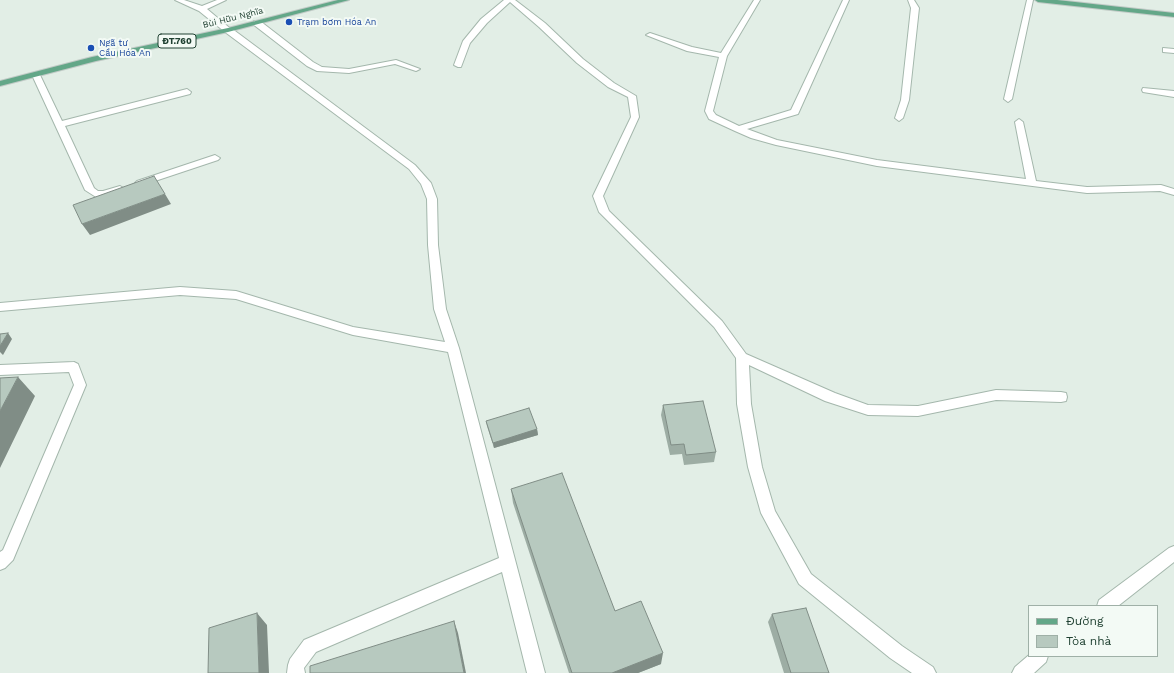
<!DOCTYPE html>
<meta charset="utf-8">
<style>
body{margin:0}
#map{position:relative;width:1174px;height:673px;overflow:hidden;background:#e2eee6;font-family:"Work Sans",sans-serif}
canvas{display:block}
.legend{position:absolute;left:1028px;top:605px;width:130px;height:52px;box-sizing:border-box;background:#f3faf5;border:1px solid #9fb0a7;margin:0;padding:5px 7px;list-style:none;font-size:12px;color:#204132}
.legend li{display:flex;align-items:center;gap:8px;height:20px}
.legend b{width:20px;border:1px solid #9fb0a7}
</style>
<div id="map">
<canvas width="1174" height="673"></canvas>
<ul class="legend">
<li><b style="height:5px;background:#63a788"></b>Đường</li>
<li><b style="height:11px;background:#b7c9bf"></b>Tòa nhà</li>
</ul>
</div>
<script>
const ctx = document.querySelector('canvas').getContext('2d');
ctx.lineJoin = 'round';
const poly = rows => new Path2D(rows.map(r => 'M' + r).join(''));
function trace(path, color, width, dash) { ctx.strokeStyle = color; ctx.lineWidth = width; ctx.lineCap = dash ? 'butt' : 'round'; ctx.setLineDash(dash || []); ctx.stroke(path); }
function paint(path, color) { ctx.fillStyle = color; ctx.fill(path, 'evenodd'); }
function drawText(font, color, halo, rows, align = 'center') {
  ctx.font = font + ' "Work Sans",sans-serif'; ctx.lineWidth = 4; ctx.setLineDash([]); ctx.textBaseline = 'middle'; ctx.strokeStyle = halo; ctx.fillStyle = color; for (const [text, x, y, turn = 0] of rows) {
    ctx.save(); ctx.translate(x, y); ctx.rotate((+turn || 0) * Math.PI / 180); ctx.textAlign = isNaN(turn) ? turn : align; if (halo) ctx.strokeText(text, 0, 0); ctx.fillText(text, 0, 0); ctx.restore();
  }
}
const lane = poly([
 [1027,0,1033,0,1012,99,1008,102,1004,99,1027,0],
 [225,28,231,28,415,165,431,183,437,199,438,245,446,309,459,348,545,673,527,673,502,572,316,652,304,668,305,673,287,673,288,665,290,659,304,640,499,558,448,352,353,335,236,299,180,295,0,311,0,303,180,287,236,291,353,327,445,342,434,309,428,245,427,199,421,184,409,169,225,32,225,28],
 [33,73,36,73,40,75,62,121,187,89,191,92,190,94,65,126,94,188,98,191,103,191,120,186,125,189,123,191,106,196,96,197,85,190,32,75,33,73],
 [215,155,220,158,218,160,143,185,137,185,135,183,137,181,215,155],
 [74,362,78,364,86,385,13,560,5,568,0,570,0,552,3,550,74,385,69,372,0,375,0,365,74,362]
]);
const street = poly([
 [175,0,184,0,202,6,217,0,226,0,207,9,232,30,228,32,225,32,199,11,175,0],
 [504,0,515,0,545,23,583,59,614,83,636,96,639,117,603,196,609,211,722,321,746,354,835,393,868,405,918,406,996,390,1061,392,1066,393,1067,397,1066,401,1061,402,996,400,918,416,868,415,825,401,749,365,751,404,762,467,775,511,811,574,902,646,933,667,936,673,912,673,890,658,799,584,761,513,748,467,737,404,736,358,714,327,599,212,593,196,631,117,628,97,608,87,577,63,539,27,510,2,487,23,470,43,461,67,458,67,454,65,463,41,481,19,504,0],
 [754,0,760,0,727,56,713,111,716,115,739,126,791,110,843,0,849,0,798,114,747,129,777,140,877,160,1026,179,1015,122,1019,119,1023,122,1036,181,1087,187,1161,185,1174,189,1174,195,1160,191,1087,193,877,166,776,145,751,138,735,131,709,119,705,111,719,57,687,51,646,35,650,33,692,47,721,53,754,0],
 [908,0,914,0,919,8,909,100,903,118,899,121,895,118,901,100,911,8,908,0],
 [254,21,260,21,313,62,322,67,349,69,396,60,420,69,416,71,395,64,349,73,317,71,307,66,254,25,254,21],
 [1163,48,1174,49,1174,53,1163,52,1163,48],
 [1143,88,1174,91,1174,97,1143,92,1142,90,1143,88],
 [1174,546,1174,562,1118,606,1097,606,1099,600,1169,548,1174,546],
 [1029,655,1029,656,1048,656,1046,662,1034,673,1012,673,1015,667,1029,655]
]);
const primary = poly([
 [338,0,349,0,228,32,96,61,0,86,0,81,92,57,228,28,338,0],
 [1035,0,1057,0,1174,13,1174,17,1038,2,1035,0]
]);
trace(lane, '#a4b7ac', 2);
trace(street, '#a4b7ac', 2);
trace(primary, '#c1cac6', 2);
paint(lane, '#fff');
paint(street, '#fff');
paint(primary, '#63a788');
paint(poly([
 [663,405,716,452,714,462,684,465,682,454,670,455,661,415],
 [486,421,537,429,538,435,494,448,487,426],
 [511,489,615,611,661,664,638,673,569,673,513,503],
 [772,614,829,673,784,673,768,622]
]), '#9dada4');
paint(poly([
 [165,194,171,204,90,235,82,224],
 [8,333,12,339,3,355,0,352,0,346],
 [18,377,35,396,0,468,0,411],
 [537,429,538,435,494,448,493,443],
 [257,613,267,625,269,673,259,673],
 [454,621,458,633,466,673,464,673],
 [663,653,661,664,638,673,612,673]
]), '#808d86');
const building = poly([
 [154,176,165,194,82,224,73,205,154,176],
 [8,333,0,346,0,334,8,333],
 [18,377,0,411,0,378,18,377],
 [703,401,716,452,686,455,684,444,671,445,663,405,703,401],
 [529,408,537,429,493,443,486,421,529,408],
 [562,473,615,611,641,601,663,653,612,673,572,673,511,489,562,473],
 [806,608,829,673,791,673,772,614,806,608],
 [257,613,259,673,208,673,209,628,257,613],
 [454,621,464,673,310,673,310,666,454,621]
]);
paint(building, '#b7c9bf');
trace(building, '#808d86', 1);
for (const [x, y, r, color] of [
 [289,22,4,"#1a4fb4"],
 [91,48,4,"#1a4fb4"]
]) { const dot = new Path2D(); dot.arc(x, y, r, 0, 2 * Math.PI); ctx.fillStyle = color; ctx.fill(dot); trace(dot, '#f3faf5', 1.5); }
drawText('9px', '#204132', '#f3faf5', [
 ["Bùi Hữu Nghĩa",233,18,-14]
]);
drawText('9px', '#164399', '#f3faf5', [
 ["Trạm bơm Hóa An",297,22],
 ["Ngã tư",99,43],
 ["Cầu Hóa An",99,53]
], 'left');
for (const [x, y, w] of [
 [177,41,38]
]) { const box = new Path2D(); box.roundRect(x - w / 2, y - 7, w, 14, 3); ctx.fillStyle = '#f3faf5'; ctx.fill(box); trace(box, '#204132', 1); }
drawText('bold 9px', '#204132', null, [
 ["ĐT.760",177,41]
]);
</script>
